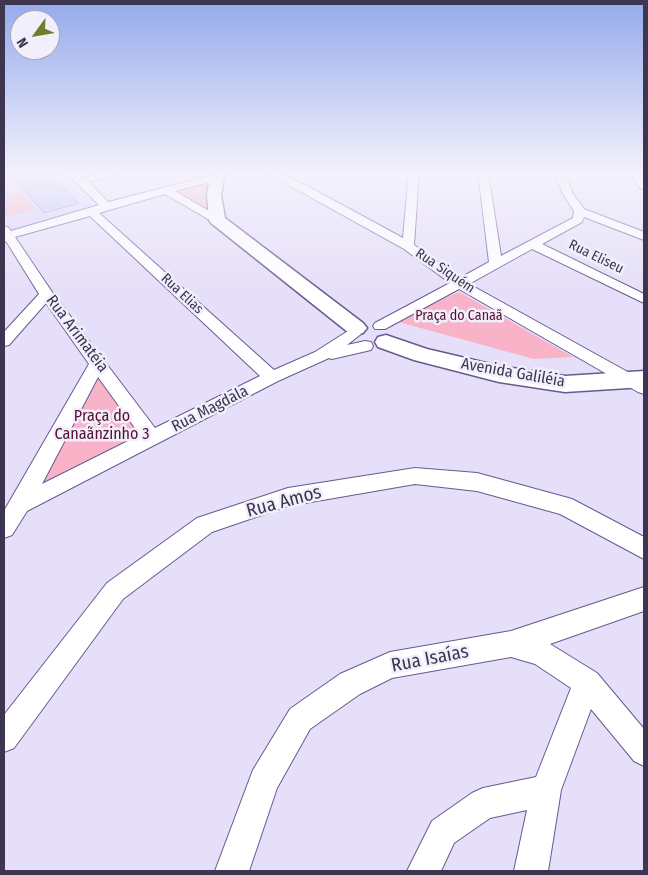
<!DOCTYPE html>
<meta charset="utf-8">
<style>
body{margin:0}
#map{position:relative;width:648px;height:875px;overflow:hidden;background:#e6dff9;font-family:"Fira Sans Condensed",sans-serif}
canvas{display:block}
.frame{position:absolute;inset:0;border:5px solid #3e3650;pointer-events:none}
.north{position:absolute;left:10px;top:10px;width:50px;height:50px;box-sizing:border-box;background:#f2effc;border:1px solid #aaa5b7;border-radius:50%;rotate:238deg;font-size:14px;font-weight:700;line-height:20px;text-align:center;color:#3e3650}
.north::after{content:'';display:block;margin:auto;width:18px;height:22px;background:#707d2a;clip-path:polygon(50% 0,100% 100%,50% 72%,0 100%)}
</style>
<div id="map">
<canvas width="648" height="875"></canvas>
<div class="frame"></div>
<div class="north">N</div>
</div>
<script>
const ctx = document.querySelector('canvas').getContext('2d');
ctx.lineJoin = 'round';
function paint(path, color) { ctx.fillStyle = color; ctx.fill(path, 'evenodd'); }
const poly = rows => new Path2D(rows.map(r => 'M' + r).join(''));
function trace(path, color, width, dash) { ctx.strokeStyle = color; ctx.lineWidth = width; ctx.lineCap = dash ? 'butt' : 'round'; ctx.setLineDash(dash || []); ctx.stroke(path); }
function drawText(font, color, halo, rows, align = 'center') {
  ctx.font = font + ' "Fira Sans Condensed",sans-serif'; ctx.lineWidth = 5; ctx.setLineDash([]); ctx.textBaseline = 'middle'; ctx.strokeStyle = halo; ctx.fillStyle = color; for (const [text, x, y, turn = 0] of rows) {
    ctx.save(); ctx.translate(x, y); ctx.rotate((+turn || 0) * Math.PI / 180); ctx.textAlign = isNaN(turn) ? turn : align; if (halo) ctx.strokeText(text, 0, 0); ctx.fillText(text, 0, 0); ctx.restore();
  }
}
paint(poly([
 [16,172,60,172,96,208,13,231,4,218,4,174]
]), '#dcd0fc');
paint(poly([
 [213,180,208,186,205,196,205,202,211,215,172,189],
 [20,191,36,209,5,217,4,195],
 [459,292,573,357,534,359,395,321],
 [98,371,146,437,33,493]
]), '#f8b3c9');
const building = poly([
 [31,172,45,172,79,203,44,213,11,176,31,172]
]);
paint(building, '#bbc3f6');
trace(building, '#878fcc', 1);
const minor = poly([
 [65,172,76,172,84,178,108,172,123,172,121,174,89,182,108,202,217,174,221,175,221,179,175,191,221,218,223,220,221,222,213,222,165,194,99,213,274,370,315,352,348,331,353,329,358,331,361,334,347,345,365,341,371,342,373,346,371,350,332,359,329,358,278,381,27,511,12,535,4,538,4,511,89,364,46,303,9,345,4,346,4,332,39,294,6,241,4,242,4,226,8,227,11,231,99,205,65,172],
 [90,216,260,376,155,428,52,292,15,237,90,216],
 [98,377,140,435,42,484,98,377],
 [265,172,277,172,309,187,403,238,409,172,419,172,414,245,460,278,489,262,478,172,488,172,501,256,573,218,574,211,563,194,554,172,564,172,573,194,584,209,644,232,644,240,584,217,582,222,542,244,644,294,644,303,532,249,469,284,644,381,644,394,638,392,459,289,385,329,375,329,373,326,375,323,450,283,404,249,265,172],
 [629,172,639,172,644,179,644,189,640,188,629,172],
 [415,468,477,473,572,499,644,537,644,559,560,514,477,491,415,484,288,506,212,532,123,599,14,748,4,752,4,715,107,583,197,518,288,488,415,468],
 [644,587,644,611,550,644,597,673,644,729,644,766,634,761,591,709,561,790,548,871,514,871,527,810,490,818,454,843,441,871,407,871,432,821,472,793,483,788,536,777,571,688,535,664,511,657,392,678,360,694,310,729,277,788,249,871,215,871,253,770,290,709,340,674,390,652,511,631,644,587]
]);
const secondary = poly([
 [215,172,229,172,224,178,221,195,225,218,363,323,367,328,363,333,356,335,349,333,211,223,209,220,207,195,210,177,215,172],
 [386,335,427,349,499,366,565,376,644,371,644,387,565,392,499,382,414,360,378,347,375,342,378,337,386,335]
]);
trace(minor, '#6a5891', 2);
trace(secondary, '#6a5891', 3);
paint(minor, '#fff');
paint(secondary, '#fff');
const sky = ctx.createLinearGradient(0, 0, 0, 294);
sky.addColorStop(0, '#94aaec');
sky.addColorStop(0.59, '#f4f1fc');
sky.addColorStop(1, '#f4f1fc00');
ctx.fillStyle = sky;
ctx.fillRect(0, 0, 648, 294);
drawText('14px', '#3e3650', '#f2effc', [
 ["Rua Eliseu",596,257,26],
 ["Rua Siquém",445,271,34],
 ["Rua Elias",182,294,43]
]);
drawText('14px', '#5a0f32', '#f2effc', [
 ["Praça do Canaã",459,316]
]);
drawText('16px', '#3e3650', '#f2effc', [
 ["Rua Arimatéia",77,334,53],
 ["Avenida Galiléia",513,373,10],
 ["Rua Magdala",210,409,-27]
]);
drawText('16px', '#5a0f32', '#f2effc', [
 ["Praça do",102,417],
 ["Canaãnzinho 3",102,435]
]);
drawText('19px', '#3e3650', '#f2effc', [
 ["Rua Amos",284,502,-15],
 ["Rua Isaías",430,659,-11]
]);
</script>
